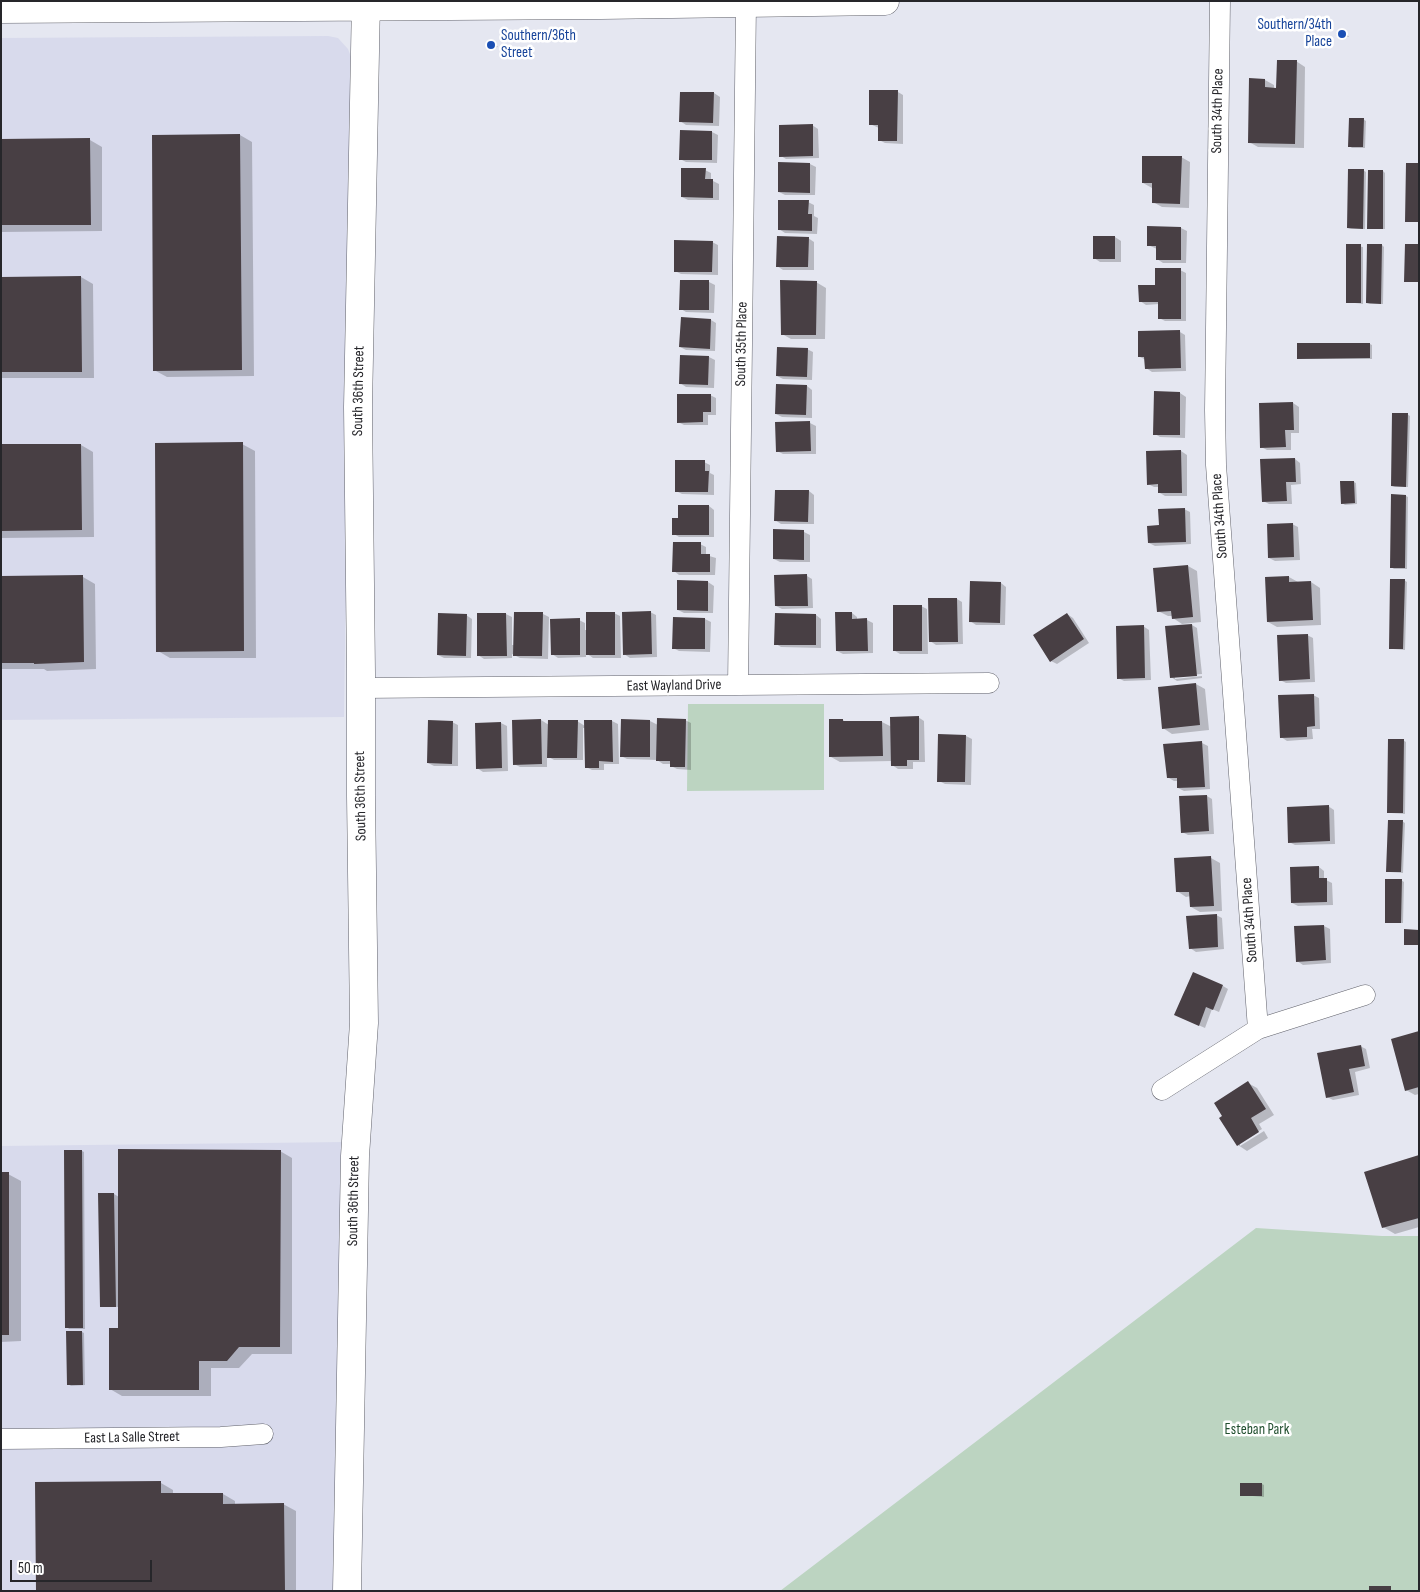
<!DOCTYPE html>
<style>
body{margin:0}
#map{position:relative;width:1420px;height:1592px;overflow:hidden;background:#e5e7f1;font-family:"Sofia Sans Condensed",sans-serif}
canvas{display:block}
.frame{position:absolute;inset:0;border:2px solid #26262a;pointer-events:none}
.scale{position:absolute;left:10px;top:1560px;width:142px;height:22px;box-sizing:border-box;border:2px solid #26262a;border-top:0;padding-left:6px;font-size:15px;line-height:18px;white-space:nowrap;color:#26262a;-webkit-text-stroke:4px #fff;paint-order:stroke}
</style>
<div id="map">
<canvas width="1420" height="1592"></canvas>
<div class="frame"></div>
<div class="scale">50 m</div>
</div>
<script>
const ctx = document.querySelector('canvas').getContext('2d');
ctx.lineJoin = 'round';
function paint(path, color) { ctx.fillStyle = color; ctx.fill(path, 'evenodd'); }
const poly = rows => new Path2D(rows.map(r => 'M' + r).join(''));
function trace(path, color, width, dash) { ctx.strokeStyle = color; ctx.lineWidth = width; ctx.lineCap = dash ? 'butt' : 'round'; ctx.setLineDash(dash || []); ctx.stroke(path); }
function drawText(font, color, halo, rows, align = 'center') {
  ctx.font = font + ' "Sofia Sans Condensed",sans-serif'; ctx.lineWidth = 5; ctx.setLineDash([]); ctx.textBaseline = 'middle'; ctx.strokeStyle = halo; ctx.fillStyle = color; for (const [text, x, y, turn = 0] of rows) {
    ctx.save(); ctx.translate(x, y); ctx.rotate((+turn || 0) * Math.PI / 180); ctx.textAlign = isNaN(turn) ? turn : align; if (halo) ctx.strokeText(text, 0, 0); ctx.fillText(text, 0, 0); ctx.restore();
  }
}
paint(poly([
 [328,36,338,38,348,49,353,62,344,717,1,720,1,38],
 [346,1142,341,1591,1,1591,1,1146]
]), '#d8daec');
paint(poly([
 [688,704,824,704,824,790,687,791],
 [1256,1228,1382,1236,1419,1236,1419,1591,780,1591]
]), '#bcd4c1');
paint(poly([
 [1347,34,1349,37,1338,36],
 [489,45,496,45,498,47,492,48],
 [1296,61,1305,67,1304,148,1258,147,1249,142,1265,80,1274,85,1274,89,1278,89],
 [898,92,903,95,903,144,885,143,879,140,879,128,870,124],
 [714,93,720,97,719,126,686,125,680,121],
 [1363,119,1366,121,1365,148,1352,148,1349,146],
 [812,125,818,129,819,158,786,159,781,156],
 [681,131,712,132,718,135,717,163,686,162,680,159],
 [240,135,252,142,254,376,167,377,154,370],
 [1,140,90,140,102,147,102,231,1,232],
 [1181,157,1190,162,1189,208,1162,207,1153,202,1152,188,1143,183],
 [780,164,810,164,816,167,815,195,785,195,779,192],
 [705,170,711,173,711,180,719,184,719,200,688,200,682,197],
 [1363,170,1366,172,1365,229,1351,229,1348,228],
 [1383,171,1385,173,1385,229,1371,229,1368,228],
 [808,202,814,205,814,216,818,218,817,234,785,233,779,229],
 [1181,228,1187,231,1186,263,1163,263,1157,259,1157,249,1148,245],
 [1115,237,1121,241,1121,262,1100,262,1094,258],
 [808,238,814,242,814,270,783,270,777,266],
 [712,242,718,245,718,275,681,274,675,271],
 [1348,245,1363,247,1363,304,1347,302],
 [1382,245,1384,247,1383,304,1370,304,1367,303],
 [1180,270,1186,273,1186,321,1165,321,1159,318,1159,304,1146,305,1140,301,1156,286],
 [81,277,93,284,94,378,1,378,1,278],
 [681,281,709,282,715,285,714,313,686,312,681,309],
 [816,282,826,288,825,339,791,339,782,334],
 [711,320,716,323,715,351,686,350,680,347],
 [1180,332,1185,335,1186,371,1152,372,1146,368,1146,360,1140,357],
 [1370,344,1372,345,1372,359,1300,359,1298,358],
 [807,349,813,352,812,380,783,379,777,376],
 [709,357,715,360,714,388,686,387,680,383],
 [807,386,812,390,812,418,782,417,776,414],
 [1155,393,1180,393,1186,397,1185,438,1160,437,1155,434],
 [710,395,716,398,716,415,708,415,708,425,684,425,678,422],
 [1293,403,1299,407,1299,433,1291,433,1291,450,1267,450,1261,447],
 [1407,414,1410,416,1408,487,1395,487,1392,486],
 [810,423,816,426,816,454,783,454,777,451],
 [242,444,255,451,256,658,170,658,158,651],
 [1,445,81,445,93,452,94,537,1,538],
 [1181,451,1187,455,1187,496,1165,496,1160,493,1160,487,1154,487,1148,484],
 [1295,459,1300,463,1301,484,1291,485,1292,504,1269,504,1263,501],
 [704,462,710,465,710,473,714,475,714,495,682,494,676,491],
 [1354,482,1356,483,1357,504,1345,505,1342,503],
 [809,491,814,495,814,524,781,524,775,520],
 [1406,496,1408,497,1407,569,1394,569,1391,567],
 [709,506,714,510,714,537,679,537,674,534,679,519],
 [1184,509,1190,512,1191,544,1155,546,1149,543,1160,526],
 [1292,524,1298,527,1300,560,1275,561,1269,558],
 [774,531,804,532,810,535,810,562,780,562,774,559],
 [700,544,706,547,706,555,716,558,715,575,679,575,674,571],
 [1188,566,1197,571,1201,622,1182,624,1173,618,1173,616,1168,616,1158,611],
 [807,576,812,579,813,608,782,609,776,606],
 [1,577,83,577,95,584,96,669,47,671,44,669,1,669],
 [1289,577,1298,582,1311,582,1320,588,1321,625,1277,627,1268,622],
 [1404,580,1407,582,1405,650,1393,649,1391,648],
 [678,582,708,582,714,586,713,613,684,613,678,610],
 [1001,583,1006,587,1005,625,976,625,970,621],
 [957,599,962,602,963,644,936,645,930,641],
 [921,606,927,609,928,654,900,654,895,651],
 [650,612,656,615,657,657,630,658,624,654],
 [614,613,620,616,621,658,593,658,586,653,586,657,558,658,552,654,579,620,585,623,585,630,588,630],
 [852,613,857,617,857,620,867,620,873,623,873,653,843,654,837,651],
 [478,614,506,614,512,617,512,645,515,645,543,614,549,617,548,659,520,658,512,654,512,658,484,659,478,655],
 [1067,614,1073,618,1089,643,1057,664,1051,661],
 [466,615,472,619,471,658,444,658,438,655],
 [816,615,821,619,821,648,781,647,776,644],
 [674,618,705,619,711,622,710,652,679,651,673,648],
 [1192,625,1197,628,1202,674,1175,676,1175,679,1202,676,1202,678,1177,681,1171,677],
 [1143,626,1149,630,1151,680,1124,681,1118,678],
 [1307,635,1313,638,1315,682,1286,683,1280,680],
 [1196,684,1205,689,1209,730,1172,734,1163,728],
 [1313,695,1319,698,1320,729,1312,729,1313,739,1287,741,1281,737],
 [918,717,924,721,925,762,913,762,913,769,898,769,892,765,892,761,840,762,831,757,843,720,847,723,882,722,892,727],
 [541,720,549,725,577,721,585,726,585,721,612,721,618,724,619,764,604,764,604,770,592,770,586,767,585,728,583,728,583,760,554,760,547,756,547,767,520,767,514,764],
 [622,720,650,721,658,725,685,720,691,723,691,770,677,769,671,766,671,764,663,764,657,760,627,759,621,756],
 [452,722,458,725,458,766,434,766,428,763],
 [501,723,507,726,508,771,483,772,477,768],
 [966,736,972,739,971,785,945,784,939,781],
 [1403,740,1406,742,1405,814,1391,813,1388,812],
 [1202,743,1208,746,1210,789,1184,791,1178,788,1178,781,1174,781,1169,778],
 [1207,796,1212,799,1214,834,1188,835,1182,832],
 [1328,806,1334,810,1335,844,1295,845,1289,842],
 [1402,821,1405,823,1403,873,1390,872,1387,871],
 [1211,858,1220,863,1222,911,1200,912,1191,907,1191,896,1186,897,1177,891],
 [1319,867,1324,871,1324,879,1332,883,1333,905,1298,906,1292,903],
 [1401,880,1404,882,1403,923,1389,923,1387,922],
 [1216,915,1222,918,1224,949,1196,952,1190,948],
 [1324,926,1330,929,1331,963,1303,965,1297,961],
 [1223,986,1228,989,1219,1012,1212,1009,1205,1028,1182,1018],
 [1419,1032,1419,1094,1415,1095,1406,1090],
 [1360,1046,1366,1049,1370,1068,1355,1072,1359,1095,1333,1100,1327,1097],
 [1248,1083,1257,1088,1274,1115,1259,1124,1262,1129,1240,1143,1240,1146,1264,1131,1268,1138,1247,1151,1238,1145],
 [82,1151,84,1152,85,1329,69,1329,67,1327],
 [280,1151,292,1158,292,1354,252,1354,239,1368,211,1368,211,1396,122,1396,110,1389,119,1330,119,1307,101,1306,100,1194,114,1194,119,1197],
 [1419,1157,1419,1227,1395,1234,1383,1227],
 [1,1174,8,1174,21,1181,21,1341,1,1342],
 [82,1332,84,1333,85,1385,71,1386,68,1384],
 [161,1483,173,1490,173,1494,223,1494,235,1501,235,1505,283,1504,296,1511,296,1591,37,1591],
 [1262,1484,1264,1485,1264,1497,1241,1495]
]), '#0003');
paint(poly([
 [1347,32,1347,36,1337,36,1336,33],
 [1277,60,1297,60,1295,144,1248,143,1249,78,1265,79,1265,87,1276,88],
 [869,90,898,90,897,141,878,141,878,125,869,125],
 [680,92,714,92,713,123,679,122],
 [1349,118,1364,118,1363,147,1348,147],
 [813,124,813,156,779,157,779,125],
 [680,130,712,131,712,160,679,160],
 [240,134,242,370,153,371,152,135],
 [90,138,91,225,1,225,1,139],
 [1142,156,1182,156,1180,204,1152,203,1152,183,1142,183],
 [778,162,810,163,810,193,778,192],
 [1406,163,1419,163,1419,222,1405,222],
 [681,168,706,168,705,179,713,179,713,198,681,197],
 [1348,169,1364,169,1363,229,1347,228],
 [1368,170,1383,170,1383,229,1367,229],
 [778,200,809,200,808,214,812,214,812,231,778,230],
 [1147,226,1181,227,1181,260,1156,260,1156,246,1147,246],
 [777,236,809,237,808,267,776,267],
 [1093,236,1115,236,1115,259,1093,259],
 [674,240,713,241,712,272,674,272],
 [1346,244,1361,244,1361,303,1346,303],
 [1367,244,1382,244,1381,304,1366,303],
 [1405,244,1419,244,1419,282,1404,282],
 [1155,268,1181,268,1181,319,1158,319,1158,302,1139,302,1138,285,1155,285],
 [81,276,82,372,1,372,1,277],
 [680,280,709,280,709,310,679,310],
 [780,280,817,281,816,335,781,335],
 [681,317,711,319,710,349,679,347],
 [1180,330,1181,368,1145,369,1144,357,1138,357,1138,331],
 [1297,343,1370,343,1370,358,1297,359],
 [777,347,808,348,807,377,776,376],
 [680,355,709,356,708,385,679,384],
 [776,384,807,385,806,415,775,414],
 [1154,391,1180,392,1180,435,1153,435],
 [677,394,711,394,711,412,703,412,703,422,677,423],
 [1293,402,1294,430,1285,430,1286,447,1260,448,1259,403],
 [1392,413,1408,413,1406,487,1391,486],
 [810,421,811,451,776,452,775,422],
 [243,442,244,651,156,652,155,443],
 [1,444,81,444,82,530,1,531],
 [1181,450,1182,493,1158,493,1158,484,1147,485,1146,451],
 [1295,458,1296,482,1286,482,1287,501,1262,502,1260,459],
 [675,460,705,460,705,471,709,471,708,492,675,492],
 [1340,481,1354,481,1355,503,1341,504],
 [775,490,809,490,808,522,774,521],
 [1391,494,1406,495,1405,568,1390,568],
 [678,505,709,505,709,535,672,535,672,518,678,518],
 [1185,508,1186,542,1148,543,1147,526,1159,525,1158,509],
 [1293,523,1294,557,1268,558,1267,524],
 [773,529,804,530,804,560,773,559],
 [673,542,701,542,701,554,710,554,710,572,672,572],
 [1188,565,1193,617,1172,619,1171,611,1157,612,1153,568],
 [807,574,808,606,775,606,774,575],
 [83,575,84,662,34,664,34,663,1,663,1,576],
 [1289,576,1289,582,1311,581,1313,620,1267,622,1265,577],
 [1390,579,1405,579,1403,649,1389,649],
 [677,580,708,581,708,611,677,610],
 [970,581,1001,582,1000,623,969,622],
 [928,598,957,598,958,642,929,642],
 [893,605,922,605,922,651,893,651],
 [651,611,652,654,623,655,622,612],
 [514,612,543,612,542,656,513,656],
 [586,612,615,612,615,655,586,655],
 [835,612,852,612,852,619,867,618,868,651,836,651],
 [438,613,467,614,466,656,437,655],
 [477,613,506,613,507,656,477,656],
 [775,613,816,614,816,645,774,645],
 [1067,613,1084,639,1050,662,1033,635],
 [673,617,705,618,705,649,672,649],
 [580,618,580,655,551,655,550,619],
 [1192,624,1197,676,1170,678,1165,626],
 [1144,625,1145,678,1117,679,1116,626],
 [1308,634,1310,679,1279,681,1277,635],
 [1196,683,1200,725,1162,729,1158,687],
 [1314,694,1315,726,1307,727,1307,737,1280,738,1278,695],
 [919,716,919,760,907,760,907,766,891,766,890,717],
 [657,718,686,719,685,767,670,767,670,761,656,761],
 [541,719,542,764,513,765,512,720],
 [621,719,650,720,650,757,620,757],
 [829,719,843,719,843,721,882,721,883,756,829,757],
 [428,720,453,721,452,764,427,763],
 [548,720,578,720,577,758,547,758],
 [584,720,612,720,613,762,599,761,599,768,585,768],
 [501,722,502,768,476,769,475,723],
 [938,734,966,735,965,782,937,782],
 [1388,739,1404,739,1403,813,1387,813],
 [1202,741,1205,787,1177,788,1177,778,1167,778,1163,744],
 [1207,795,1209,831,1181,833,1179,796],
 [1329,805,1330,841,1288,843,1287,807],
 [1388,820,1403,820,1401,872,1386,872],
 [1211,856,1214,906,1190,907,1189,892,1176,892,1174,858],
 [1319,866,1319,878,1327,878,1327,902,1291,903,1290,867],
 [1385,879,1402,879,1401,923,1385,923],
 [1217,914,1218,947,1189,949,1186,916],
 [1324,925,1326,960,1296,962,1294,926],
 [1404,929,1419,930,1419,945,1404,945],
 [1193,972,1223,985,1213,1010,1206,1007,1199,1026,1174,1015],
 [1419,1031,1419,1087,1405,1091,1391,1039],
 [1361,1045,1365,1066,1349,1069,1354,1092,1326,1098,1317,1053],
 [1248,1081,1266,1109,1251,1118,1259,1132,1237,1146,1219,1118,1222,1116,1214,1103],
 [118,1149,281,1150,280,1347,239,1347,227,1361,199,1361,199,1390,109,1390,109,1328,118,1328],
 [64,1150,82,1150,83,1328,65,1328],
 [1419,1155,1419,1218,1382,1228,1364,1172],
 [1,1172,9,1172,9,1335,1,1335],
 [98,1193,114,1193,116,1307,100,1307],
 [66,1331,82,1331,83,1385,67,1385],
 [161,1481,161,1493,223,1493,223,1504,284,1503,285,1591,36,1591,35,1482],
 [1240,1483,1262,1483,1262,1496,1240,1496],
 [1369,1586,1391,1586,1391,1591,1369,1591]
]), '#483f44');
const street = poly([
 [1220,1,1215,410,1216,465,1258,1029],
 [738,685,746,3],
 [360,688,989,683],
 [1162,1090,1258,1029,1365,995],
 [1,1439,221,1437,263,1434]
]);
const secondary = poly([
 [1,9,601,5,885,1],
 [347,1591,355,1156,364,1023,361,796,361,673,358,407,366,1]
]);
trace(street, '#61626b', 21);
trace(secondary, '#61626b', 29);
trace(street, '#fff', 20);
trace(secondary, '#fff', 28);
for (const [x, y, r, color] of [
 [1342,34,5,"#1a4fb4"],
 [491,45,5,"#1a4fb4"]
]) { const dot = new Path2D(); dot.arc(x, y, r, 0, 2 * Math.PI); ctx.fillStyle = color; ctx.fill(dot); trace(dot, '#fff', 2); }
drawText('15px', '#164399', '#fff', [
 ["Southern/34th",1332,25],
 ["Place",1332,42],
 ["Southern/36th",501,36,"left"],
 ["Street",501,53,"left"]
], 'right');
drawText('15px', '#26262a', '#fff', [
 ["South 34th Place",1218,111,-89],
 ["South 35th Place",742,344,-89],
 ["South 36th Street",359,391,-89],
 ["South 34th Place",1220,516,-94],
 ["East Wayland Drive",674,686,-1],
 ["South 36th Street",361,796,-91],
 ["South 34th Place",1250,920,-94],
 ["South 36th Street",354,1201,-89],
 ["East La Salle Street",132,1438,-1]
]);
drawText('15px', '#214f2f', '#fff', [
 ["Esteban Park",1257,1430]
]);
</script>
